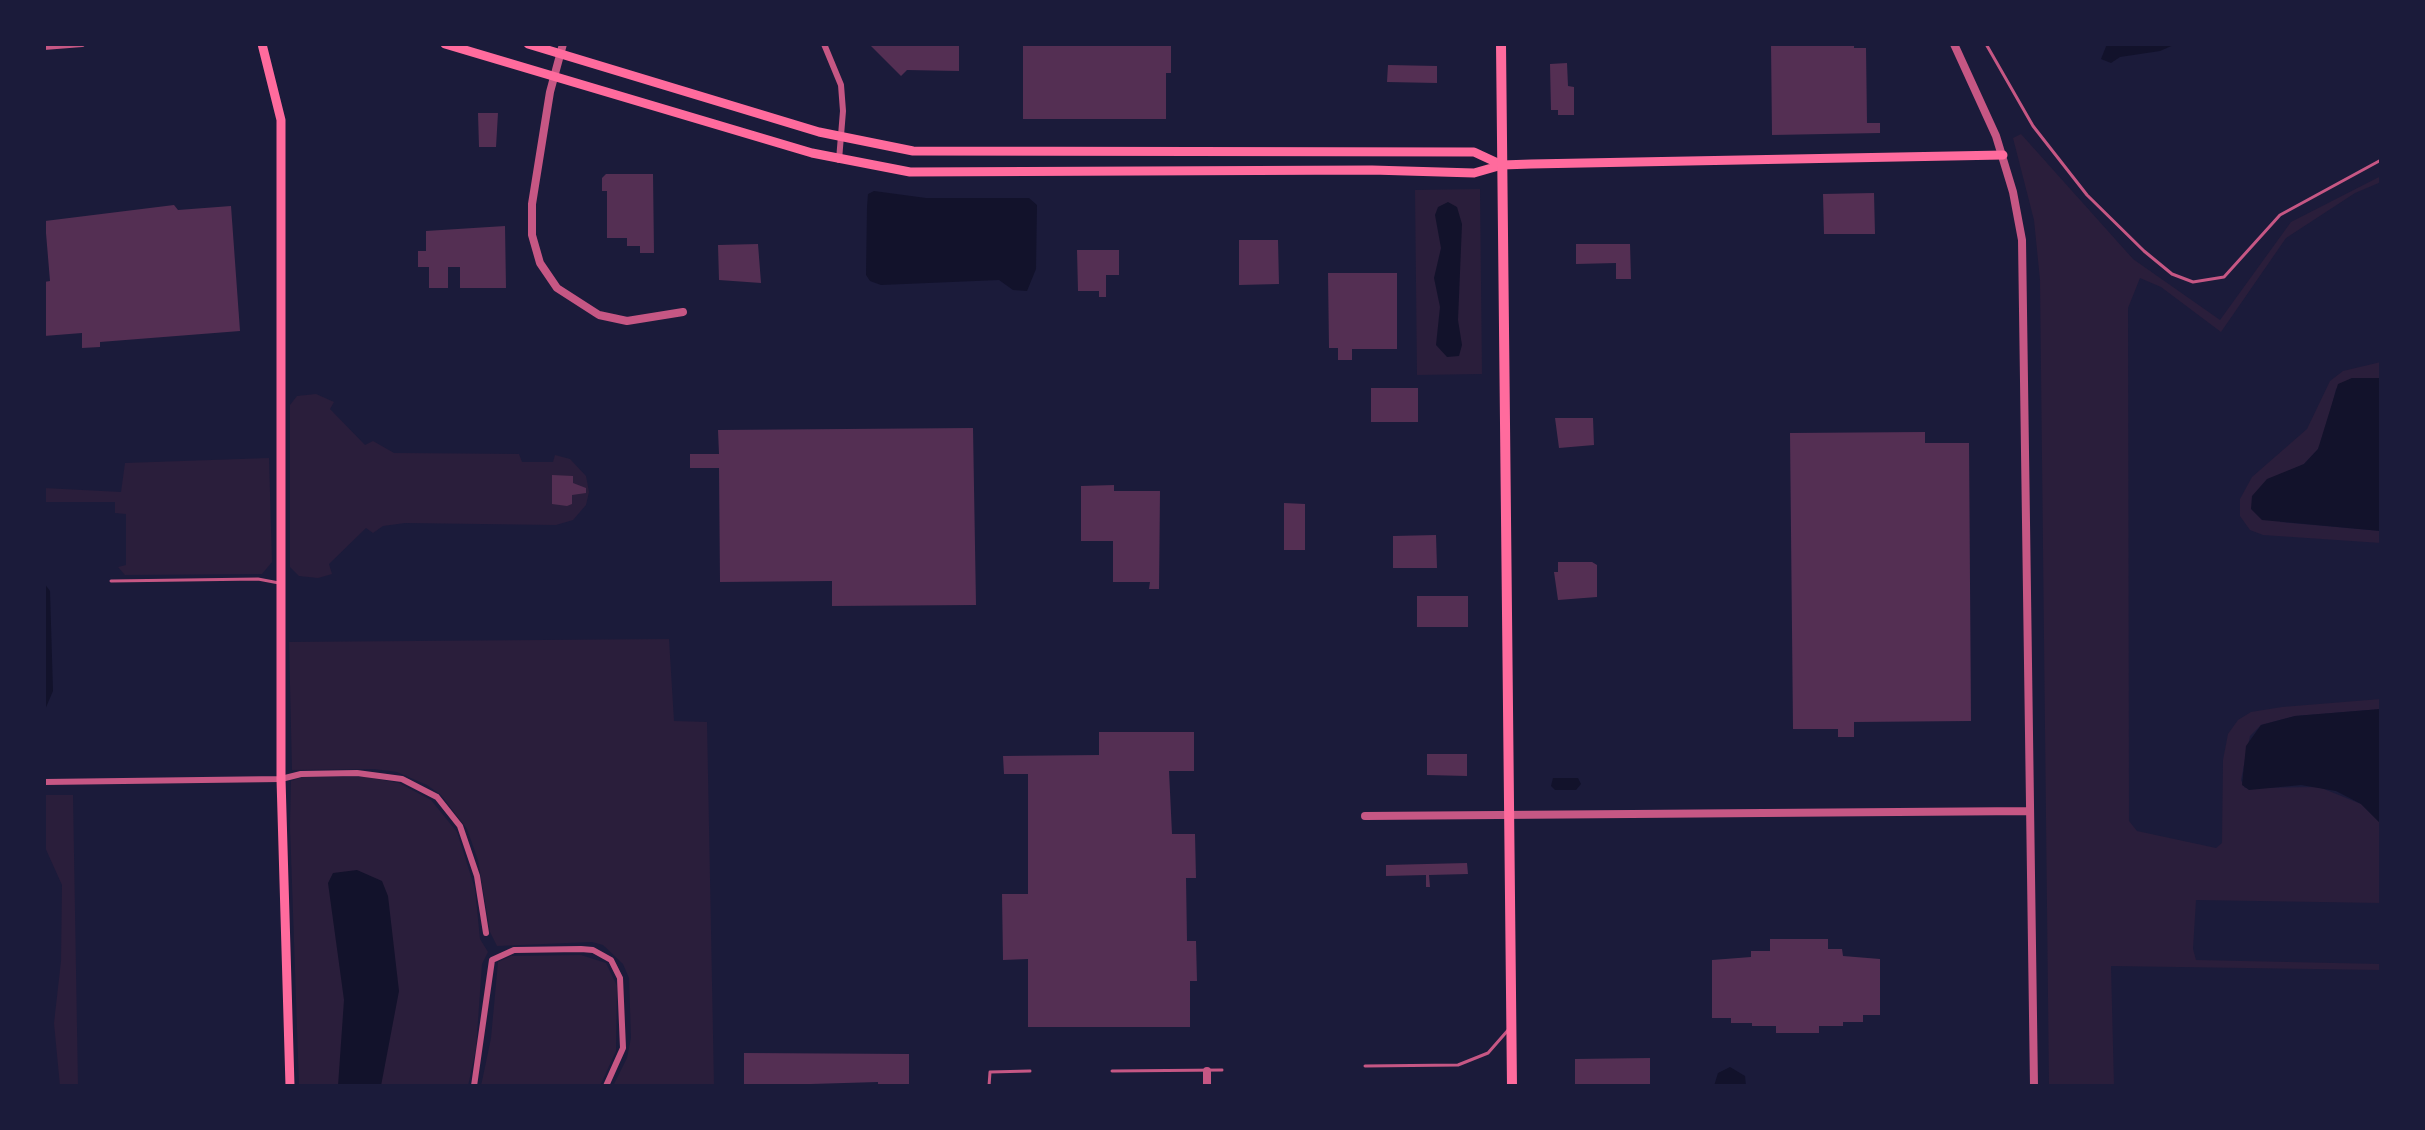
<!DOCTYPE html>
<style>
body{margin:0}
#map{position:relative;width:2425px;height:1130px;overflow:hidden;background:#1b1b3a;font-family:"Archivo Narrow",sans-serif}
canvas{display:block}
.frame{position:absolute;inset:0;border:46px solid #1b1b3a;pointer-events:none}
</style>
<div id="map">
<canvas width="2425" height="1130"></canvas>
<div class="frame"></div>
</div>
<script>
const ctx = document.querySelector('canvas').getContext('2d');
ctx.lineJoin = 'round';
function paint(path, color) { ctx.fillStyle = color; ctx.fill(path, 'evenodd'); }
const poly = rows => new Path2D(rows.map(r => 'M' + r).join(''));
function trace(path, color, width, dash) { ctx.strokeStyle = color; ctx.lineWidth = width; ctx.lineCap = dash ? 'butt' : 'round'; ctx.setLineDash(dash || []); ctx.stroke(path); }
paint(poly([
 [2021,134,2133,259,2220,320,2291,222,2381,176,2381,182,2355,193,2286,238,2221,332,2161,287,2140,278,2128,308,2129,821,2137,831,2216,848,2222,843,2223,760,2228,734,2238,720,2251,712,2282,707,2381,699,2381,709,2295,716,2261,725,2250,736,2241,780,2245,788,2319,787,2361,804,2381,824,2381,903,2196,900,2193,949,2196,960,2381,964,2381,970,2111,966,2114,1086,2049,1086,2040,280,2034,220,2013,138],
 [1480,189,1482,374,1417,375,1415,190],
 [2381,362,2381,378,2352,378,2336,389,2326,430,2318,449,2304,464,2288,472,2280,522,2381,531,2381,543,2263,535,2250,530,2240,516,2240,499,2252,477,2307,429,2330,381,2343,371],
 [316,394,334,402,330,409,365,445,373,441,394,453,519,454,522,462,553,462,555,455,570,459,586,476,589,492,586,505,573,520,556,525,405,523,383,526,373,533,366,528,329,564,332,574,318,578,299,576,290,567,290,405,297,396],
 [269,458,272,562,262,574,125,575,118,567,126,565,126,514,115,513,115,502,44,502,44,488,121,492,125,463],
 [669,639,674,721,707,722,714,1086,613,1086,627,1058,631,1038,629,978,623,964,603,945,592,942,497,946,490,932,478,860,467,829,441,795,427,785,397,772,374,769,292,770,289,642],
 [302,777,367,777,399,783,431,800,457,832,475,889,480,939,488,952,482,964,476,1049,468,1086,299,1086,290,826,291,781],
 [44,795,73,795,78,1086,60,1086,54,1023,61,961,62,885,44,845],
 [581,955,606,963,617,986,616,1051,600,1086,481,1086,491,1038,498,962,511,956]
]), '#2a1e3b');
paint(poly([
 [2107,44,2176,44,2160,51,2120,57,2111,63,2101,59],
 [874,191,926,198,1029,198,1037,205,1036,269,1027,291,1013,290,999,280,881,285,870,281,866,275,867,207,868,194],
 [1448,202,1457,207,1462,224,1458,320,1462,345,1459,356,1447,357,1436,345,1440,307,1434,278,1441,248,1435,215,1438,207],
 [2352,378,2381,378,2381,531,2262,520,2251,509,2252,496,2267,479,2304,464,2318,449,2338,384],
 [44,583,50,591,53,691,44,712],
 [2381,709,2381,824,2361,804,2336,791,2301,785,2249,790,2242,785,2246,746,2261,725,2295,716],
 [1553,778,1578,778,1581,784,1576,790,1555,790,1551,786],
 [357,870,382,881,388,896,399,991,381,1086,338,1086,344,1000,328,883,333,873],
 [1730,1067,1745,1076,1746,1086,1714,1086,1718,1073]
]), '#12122b');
paint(poly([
 [869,44,959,44,959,71,907,70,901,76],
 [1023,44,1171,44,1171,73,1166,73,1166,119,1023,119],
 [1771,44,1854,44,1854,48,1866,48,1867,123,1880,123,1880,133,1772,135],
 [1567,63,1568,86,1574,87,1574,115,1558,115,1558,110,1551,110,1550,64],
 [1388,65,1437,66,1437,83,1387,82],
 [478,113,498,113,496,147,479,147],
 [606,174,653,174,654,253,640,253,640,246,627,246,627,238,607,238,607,191,602,191,602,178],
 [1874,193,1875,234,1824,234,1823,194],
 [174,205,178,210,231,206,240,331,100,342,100,347,82,348,82,333,44,336,44,282,50,281,45,221],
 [505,226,506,288,460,288,460,267,448,267,448,288,429,288,429,267,418,267,418,251,426,251,426,231],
 [1239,240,1278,240,1279,284,1239,285],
 [758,244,761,283,719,280,718,245],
 [1576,244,1630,244,1631,279,1616,279,1616,263,1576,264],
 [1077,250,1119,250,1119,275,1106,275,1106,297,1099,297,1099,291,1078,291],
 [1328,273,1397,273,1397,349,1352,349,1352,360,1338,360,1338,348,1329,348],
 [1371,388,1418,388,1418,422,1371,422],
 [1555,418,1593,418,1594,445,1559,448],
 [973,428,976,605,832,606,832,581,720,582,719,468,690,468,690,454,719,454,718,430],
 [1925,432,1925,443,1969,443,1971,721,1854,722,1854,737,1838,737,1838,729,1793,729,1790,433],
 [552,475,573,476,573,483,586,488,586,493,572,495,572,504,567,506,552,504],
 [1114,485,1114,491,1160,491,1159,589,1149,589,1150,582,1113,582,1113,541,1081,541,1081,486],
 [1284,503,1305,504,1305,550,1284,550],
 [1436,535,1437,568,1393,568,1393,536],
 [1558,562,1592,562,1597,565,1597,597,1558,600,1554,572,1558,572],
 [1417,596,1468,596,1468,627,1417,627],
 [1099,732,1194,732,1194,771,1169,771,1172,834,1195,834,1196,878,1186,878,1187,941,1196,941,1197,981,1190,981,1190,1027,1028,1027,1028,959,1003,960,1002,894,1028,894,1028,774,1004,774,1003,756,1099,755],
 [1427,754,1467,754,1467,776,1427,775],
 [1467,863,1468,874,1429,875,1430,887,1426,887,1426,875,1386,876,1386,865],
 [1770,939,1828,939,1828,949,1842,949,1843,956,1880,959,1880,1015,1863,1015,1863,1022,1843,1022,1843,1026,1819,1026,1819,1033,1776,1033,1776,1026,1752,1026,1752,1023,1731,1023,1731,1018,1712,1018,1712,960,1751,957,1751,951,1770,951],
 [744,1053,909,1054,909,1086,878,1086,878,1082,744,1086],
 [1650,1058,1650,1086,1575,1086,1575,1059]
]), '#542f53');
trace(poly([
 [1986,44,2033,126,2087,195,2144,251,2172,274,2193,282,2224,277,2280,215,2381,160],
 [111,581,258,579,279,583],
 [44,882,44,888],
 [1365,1066,1458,1065,1488,1053,1509,1029],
 [1112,1071,1222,1070],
 [989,1086,990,1072,1030,1071]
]), '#c65784', 3);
trace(poly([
 [824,44,841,85,843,111,839,160],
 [44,47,82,44],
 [44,782,281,779,301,774,357,773,402,779,437,797,460,826,477,876,486,933],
 [474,1086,492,960,514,950,581,949,593,950,611,960,620,978,623,1048,606,1086]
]), '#c65784', 6);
trace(poly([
 [563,44,550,92,532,204,532,235,540,263,557,288,599,315,627,321,683,312],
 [1954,44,1996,136,2013,192,2022,240,2034,1086],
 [1365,816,2030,811],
 [1207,1071,1207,1086]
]), '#c65784', 8);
trace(poly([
 [262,44,281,120,281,779,290,1086],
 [445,44,812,153,910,172,1372,170,1474,173,1502,165,1531,164,2003,155],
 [528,44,819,132,913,151,1474,152,1502,165]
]), '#ff6b9d', 9);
trace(poly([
 [1501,44,1512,1086]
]), '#ff6b9d', 10);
</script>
